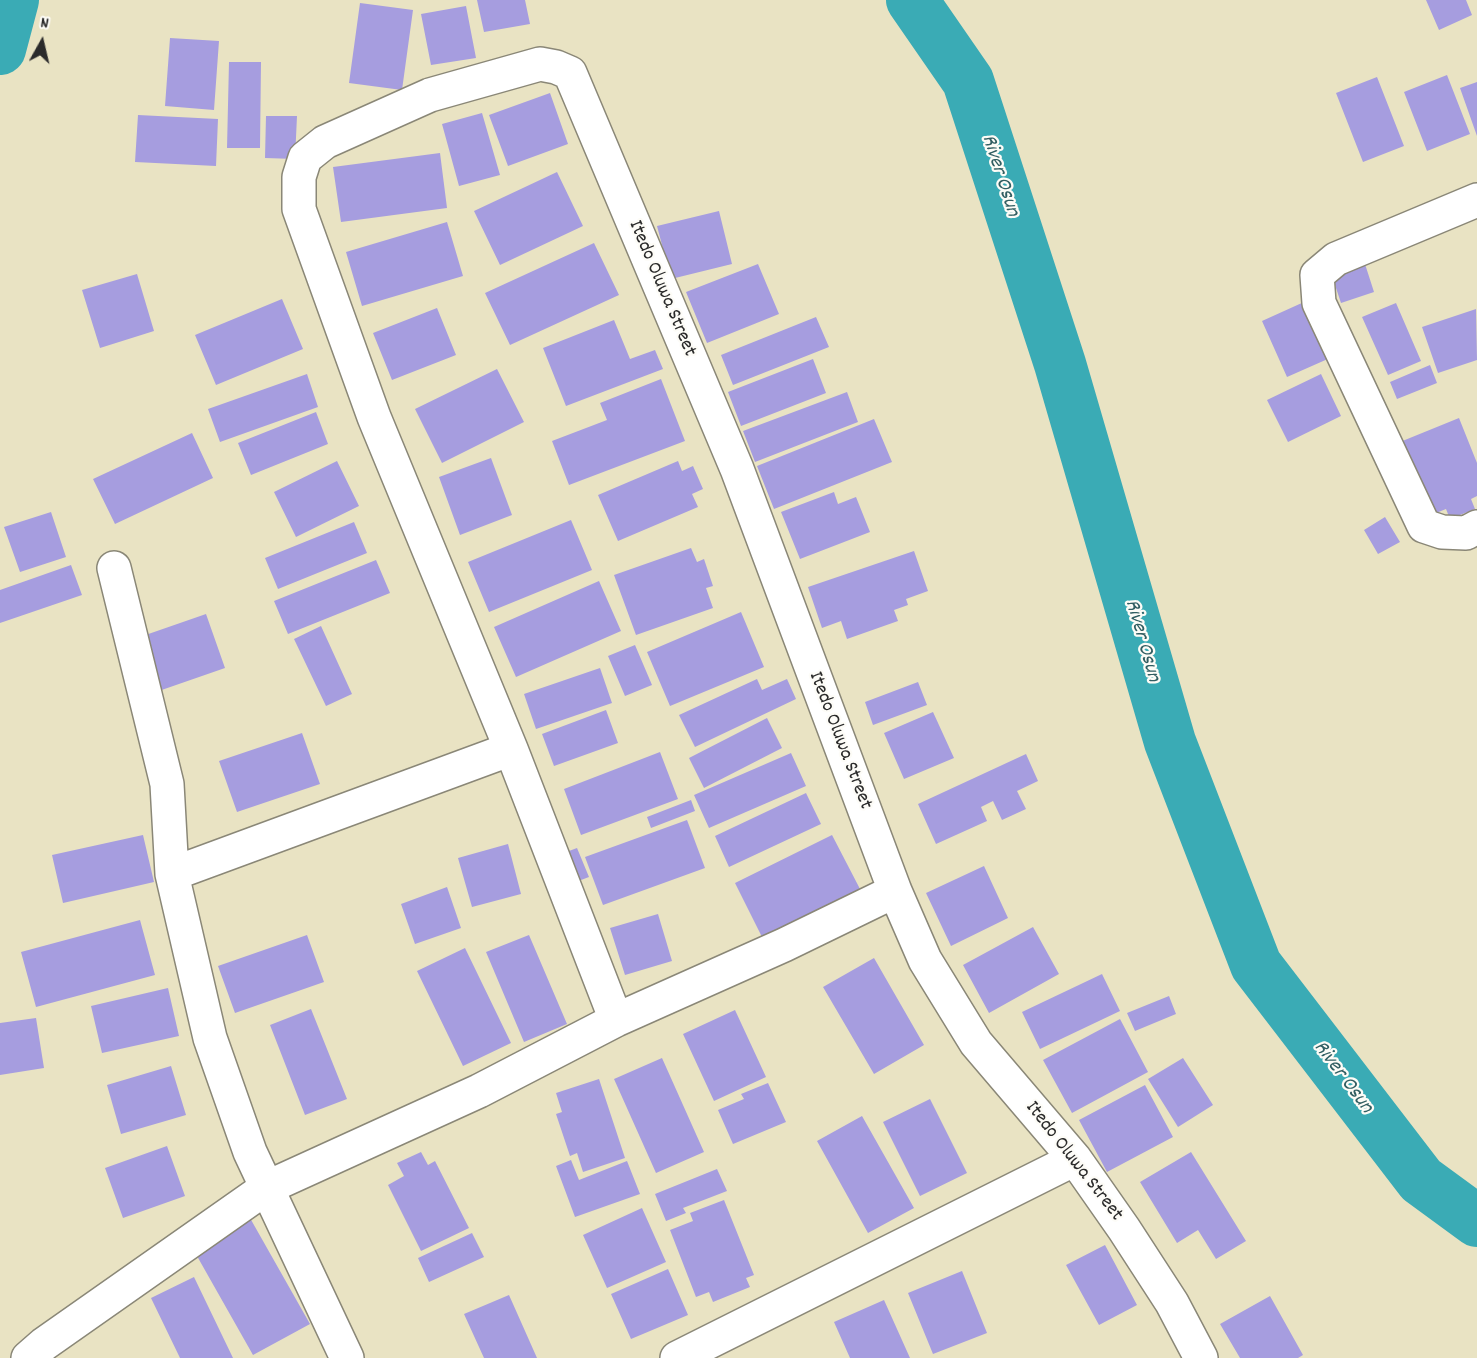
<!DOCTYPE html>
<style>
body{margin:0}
#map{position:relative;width:1477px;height:1358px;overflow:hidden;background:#e9e3c3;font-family:Dekko,sans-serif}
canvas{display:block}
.north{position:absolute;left:12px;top:12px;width:60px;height:60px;-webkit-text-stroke:4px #fdfcf7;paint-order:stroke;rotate:8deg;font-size:16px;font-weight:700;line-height:24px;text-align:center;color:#2b2b2b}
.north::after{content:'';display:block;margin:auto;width:21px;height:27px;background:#2b2b2b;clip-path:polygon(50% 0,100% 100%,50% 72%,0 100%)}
</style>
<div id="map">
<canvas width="1477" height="1358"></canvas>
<div class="north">N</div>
</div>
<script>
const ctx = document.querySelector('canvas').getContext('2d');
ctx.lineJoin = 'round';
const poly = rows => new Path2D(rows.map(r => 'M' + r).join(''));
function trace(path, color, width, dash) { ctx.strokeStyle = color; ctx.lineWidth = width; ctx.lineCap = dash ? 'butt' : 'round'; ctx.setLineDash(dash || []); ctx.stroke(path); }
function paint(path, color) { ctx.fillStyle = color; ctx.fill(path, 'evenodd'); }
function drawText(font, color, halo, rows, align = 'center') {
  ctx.font = font + ' Dekko,sans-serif'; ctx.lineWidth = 4.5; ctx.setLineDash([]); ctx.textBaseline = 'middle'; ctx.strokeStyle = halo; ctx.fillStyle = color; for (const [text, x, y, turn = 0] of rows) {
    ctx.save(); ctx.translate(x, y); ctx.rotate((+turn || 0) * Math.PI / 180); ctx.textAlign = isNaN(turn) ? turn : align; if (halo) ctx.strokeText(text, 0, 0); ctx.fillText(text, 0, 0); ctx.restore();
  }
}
trace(poly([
 [912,0,968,81,1060,364,1170,742,1256,965,1421,1180,1477,1221],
 [0,49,13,0]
]), '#3aabb5', 52);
paint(poly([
 [477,0,525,0,530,24,484,32],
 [1426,0,1466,0,1472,15,1439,30],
 [360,3,413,10,402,90,349,83],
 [466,6,476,58,431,65,421,14],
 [170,38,219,41,214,110,165,106],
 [229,62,261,62,260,148,227,148],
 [1447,75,1470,134,1427,151,1404,92],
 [1377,77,1404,146,1363,162,1336,93],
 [1477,82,1477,136,1460,88],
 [550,93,568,144,508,166,489,115],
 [482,113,500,175,459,186,442,124],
 [138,115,218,119,216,166,135,162],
 [266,116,297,116,295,159,265,158],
 [440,153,447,208,341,222,333,167],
 [557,172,583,226,500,265,474,211],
 [719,211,732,264,671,279,657,226],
 [447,222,463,276,362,306,346,252],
 [594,243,619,295,510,345,485,293],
 [758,264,779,314,707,343,686,292],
 [1365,264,1374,292,1341,303,1332,276],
 [137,274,154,331,100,348,82,290],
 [282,299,303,349,216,385,195,335],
 [1304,302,1330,358,1287,377,1262,321],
 [1396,303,1421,361,1388,375,1362,317],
 [437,308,456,355,392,380,373,333],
 [1476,309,1477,360,1438,373,1422,327],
 [816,317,829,347,733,385,721,355],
 [614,320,630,359,655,350,663,369,566,406,543,348],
 [813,359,826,393,741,426,728,392],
 [1430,365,1437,383,1397,399,1390,382],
 [497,369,524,422,442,463,415,409],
 [307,374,318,407,220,442,208,409],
 [1321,374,1341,416,1288,442,1267,400],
 [661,379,685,441,569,485,552,441,607,420,600,403],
 [847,392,858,422,755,462,743,431],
 [316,412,328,444,251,475,238,443],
 [1459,418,1477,463,1477,496,1471,499,1475,509,1450,519,1446,509,1431,515,1400,442],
 [874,419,892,462,774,509,757,466],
 [192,433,213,478,115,524,93,479],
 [491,458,512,515,460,535,439,477],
 [337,461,359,506,296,537,274,492],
 [678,461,682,471,693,466,703,489,692,494,698,507,618,541,598,495],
 [834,492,838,504,856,497,870,532,800,559,781,512],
 [51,512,66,557,20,572,4,527],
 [1385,517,1400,542,1378,554,1364,530],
 [571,520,592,570,489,612,468,562],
 [354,522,367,553,278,589,265,558],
 [691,548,697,562,704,559,713,586,706,588,713,608,636,635,614,575],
 [914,551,928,591,906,599,908,605,894,610,898,621,847,639,841,621,822,628,808,587],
 [376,560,390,593,288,634,274,601],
 [71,565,82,595,0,623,0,590],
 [599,581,621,631,516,677,494,627],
 [741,612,764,667,670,706,647,652],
 [206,614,225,668,153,693,134,639],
 [321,626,352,694,326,706,294,639],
 [635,645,652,685,625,696,608,656],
 [600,668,612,703,536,729,524,694],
 [757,679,762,690,787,679,796,699,695,747,679,715],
 [918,682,927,705,873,725,865,702],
 [606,710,618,743,554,766,542,734],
 [933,712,954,758,904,779,884,733],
 [767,718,782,748,704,788,689,758],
 [302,733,320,784,237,812,219,761],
 [660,752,678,799,581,835,564,789],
 [791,753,806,786,709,828,694,795],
 [1026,754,1038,781,1017,791,1026,809,1002,820,993,801,981,807,987,821,936,844,918,804],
 [806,793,821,824,729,867,715,836],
 [691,800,695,811,651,828,647,817],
 [687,820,705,868,603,905,585,857],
 [143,835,154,882,63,903,52,855],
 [832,835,860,889,762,937,735,883],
 [508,844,521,894,472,907,458,858],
 [577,848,589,877,573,883,561,854],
 [984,866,1008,918,951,946,926,893],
 [447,887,461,928,415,944,401,904],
 [658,914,672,961,625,975,610,928],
 [140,920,155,975,36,1007,21,952],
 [1033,927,1059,974,989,1013,963,965],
 [307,935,324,982,235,1013,218,966],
 [529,935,567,1024,524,1042,486,952],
 [465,948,511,1043,463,1066,417,971],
 [874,958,924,1045,874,1074,823,987],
 [1102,974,1120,1011,1040,1049,1022,1012],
 [168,988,179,1036,102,1053,91,1006],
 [1169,996,1176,1014,1135,1031,1127,1013],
 [311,1009,347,1099,305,1115,270,1025],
 [735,1010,766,1077,714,1101,683,1034],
 [36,1018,44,1068,0,1075,0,1023],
 [1120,1019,1148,1072,1072,1113,1043,1060],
 [662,1058,704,1152,656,1173,614,1079],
 [1183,1058,1213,1105,1178,1127,1148,1079],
 [171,1066,186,1115,121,1134,107,1085],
 [599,1079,625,1158,583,1172,577,1153,570,1156,556,1114,562,1112,556,1093],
 [768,1083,786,1122,733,1144,718,1110,744,1099,741,1094],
 [1145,1085,1173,1137,1107,1172,1079,1120],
 [930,1099,967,1173,920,1196,883,1122],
 [862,1116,914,1208,868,1233,817,1141],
 [167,1146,185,1196,123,1218,105,1168],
 [421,1152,428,1165,435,1161,469,1228,421,1251,388,1185,404,1176,397,1163],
 [1191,1152,1246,1241,1216,1259,1198,1230,1177,1243,1140,1182],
 [571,1160,579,1180,627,1161,640,1194,575,1217,556,1166],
 [717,1169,727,1191,683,1208,686,1213,666,1221,655,1194],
 [724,1200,754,1275,746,1278,750,1287,713,1302,709,1292,696,1297,670,1230,693,1221,690,1213],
 [642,1208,666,1262,607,1288,583,1235],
 [250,1218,310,1324,253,1355,193,1249],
 [472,1233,484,1257,429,1282,418,1258],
 [1105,1245,1137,1305,1099,1325,1066,1265],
 [668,1269,688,1315,631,1339,611,1294],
 [962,1271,987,1333,933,1354,908,1293],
 [194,1277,233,1358,180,1358,151,1298],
 [509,1295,537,1358,484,1358,464,1314],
 [1270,1296,1303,1355,1298,1358,1240,1358,1220,1324],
 [884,1300,910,1358,850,1358,834,1322]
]), '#a69ddf');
const minor = poly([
 [1477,200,1336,259,1317,275,1319,303,1424,526,1442,532,1466,533,1477,527],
 [114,568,167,784,172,874,210,1038,250,1152,347,1358],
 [172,874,511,749],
 [616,1020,511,749,374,417,299,209,299,177,305,158,325,142,430,95,540,64,556,67,570,73,737,469,895,891,925,960,976,1043,1075,1159,1124,1229,1172,1303,1201,1358],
 [28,1358,44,1344,266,1188,479,1091,616,1020,784,945,895,891],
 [677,1358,1075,1159]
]);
trace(minor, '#8a8777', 36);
trace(minor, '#fff', 33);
drawText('20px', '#2b2b2b', '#fdfcf7', [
 ["Itedo Oluwa Street",661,289,67],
 ["Itedo Oluwa Street",839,741,69],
 ["Itedo Oluwa Street",1073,1162,52]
]);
drawText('italic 21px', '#315e62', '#fdfcf7', [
 ["River Osun",999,176,72],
 ["River Osun",1141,641,74],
 ["River Osun",1342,1078,53]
]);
</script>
